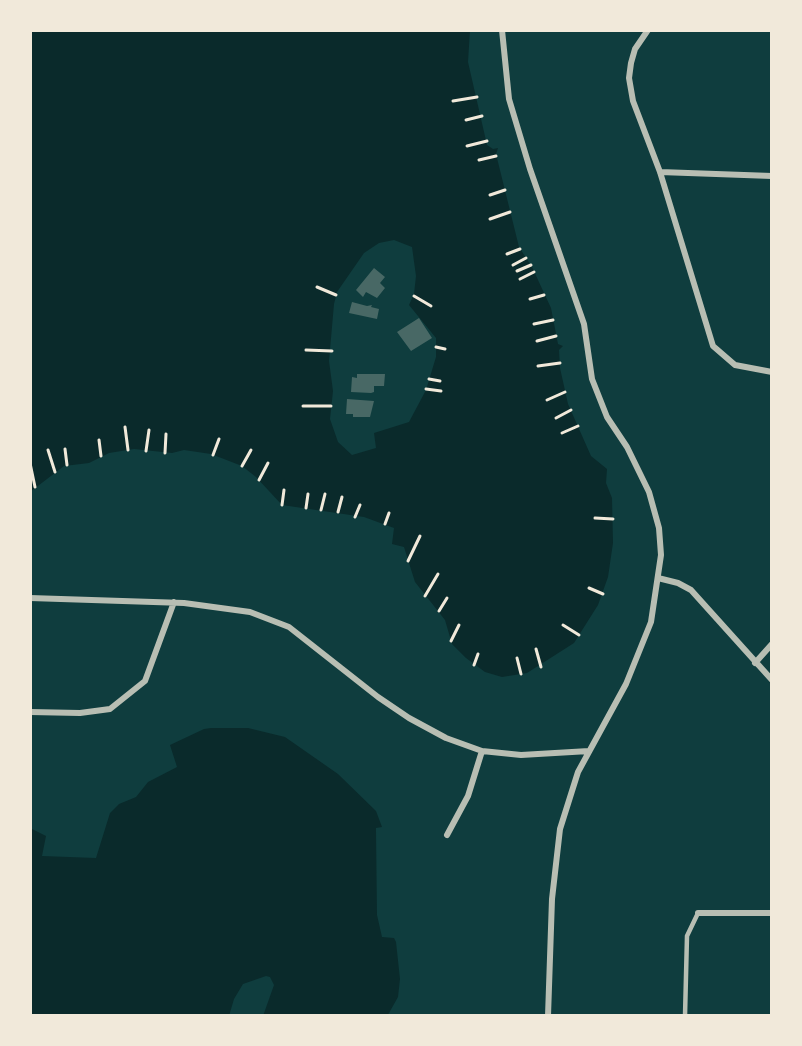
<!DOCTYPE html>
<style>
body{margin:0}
#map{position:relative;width:802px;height:1046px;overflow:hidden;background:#0f3d3e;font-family:"Golos Text",sans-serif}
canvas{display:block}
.frame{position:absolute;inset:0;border:32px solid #f1e9da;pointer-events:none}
</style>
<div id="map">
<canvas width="802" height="1046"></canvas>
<div class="frame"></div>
</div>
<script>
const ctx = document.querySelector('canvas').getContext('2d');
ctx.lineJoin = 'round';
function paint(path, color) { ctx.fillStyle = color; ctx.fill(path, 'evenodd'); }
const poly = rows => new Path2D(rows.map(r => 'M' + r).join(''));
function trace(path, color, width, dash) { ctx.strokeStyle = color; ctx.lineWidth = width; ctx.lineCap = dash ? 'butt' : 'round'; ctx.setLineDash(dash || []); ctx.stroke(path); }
paint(poly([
 [30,30,470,30,468,62,487,145,493,149,498,148,496,154,519,247,532,267,551,308,558,344,563,346,559,350,560,368,568,404,591,456,607,469,606,483,612,498,613,543,608,577,598,605,574,643,527,673,502,677,485,672,466,658,452,644,445,620,415,582,404,547,392,544,394,528,364,517,282,505,256,477,242,466,211,454,184,450,172,453,134,449,109,453,89,463,64,466,30,492],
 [394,240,412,247,416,276,414,294,409,305,436,338,436,357,426,390,409,422,374,433,376,448,352,455,338,442,330,419,333,391,329,361,334,304,337,292,364,253,379,243],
 [211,728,248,728,285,737,338,774,376,811,382,827,376,828,376,832,377,915,382,937,394,938,396,942,400,979,398,997,389,1013,387,1016,263,1016,274,985,270,977,266,976,243,984,234,999,229,1016,30,1016,30,828,46,836,42,856,96,858,110,813,119,804,136,797,148,782,177,767,170,745,204,729]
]), '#0a2a2b');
paint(poly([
 [374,268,385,277,380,283,385,288,377,298,366,292,363,297,356,290],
 [352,302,367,306,372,305,371,307,379,309,377,319,349,313],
 [419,318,432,338,411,351,397,332],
 [357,374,385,374,384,386,374,386,374,392,371,393,351,392,352,377,357,378],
 [347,399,374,401,370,417,353,417,353,414,346,414]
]), '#486865');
trace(poly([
 [453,101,477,97],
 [466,120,482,116],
 [467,146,487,141],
 [479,160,496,156],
 [490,195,505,190],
 [490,219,510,212],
 [507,254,520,249],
 [513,265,526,258],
 [517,271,531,265],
 [520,279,534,272],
 [317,287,336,295],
 [414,296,431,306],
 [530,299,544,295],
 [534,324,553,320],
 [537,341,556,336],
 [436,347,445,349],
 [306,350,332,351],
 [538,366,560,363],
 [429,379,440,381],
 [426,389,441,391],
 [547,400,565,392],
 [303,406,331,406],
 [556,418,571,410],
 [125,427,128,450],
 [562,433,578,426],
 [99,440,101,456],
 [65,449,67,465],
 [48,450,55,472],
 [146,451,149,430],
 [165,453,166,434],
 [213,455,219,439],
 [30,463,35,487],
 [242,466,251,450],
 [259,480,268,463],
 [282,505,284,490],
 [306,508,308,494],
 [321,510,325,494],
 [338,512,342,497],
 [355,517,360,505],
 [595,518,613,519],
 [385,524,389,513],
 [408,561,420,536],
 [589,588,603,594],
 [425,596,438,574],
 [439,611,447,598],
 [563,625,579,635],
 [451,641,459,625],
 [536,649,541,667],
 [517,658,521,674],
 [474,665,478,654]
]), '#f1e9da', 3);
trace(poly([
 [685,1016,687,936,698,913]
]), '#b8beb3', 4.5);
trace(poly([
 [502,30,509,99,530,169,584,324,592,379,607,417,627,447,649,492,659,528,661,555,651,622,626,684,578,772,560,829,552,899,548,1016],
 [648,30,635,49,631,63,629,78,633,101,660,172,713,346,735,365,772,372],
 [660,172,772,176],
 [658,578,678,583,691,590,772,680],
 [30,598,184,603,250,612,289,627,378,697,409,718,446,738,482,751,521,755,589,751],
 [755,663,772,644],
 [30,712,80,713,110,709,145,681,174,602],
 [447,835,468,796,482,751],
 [698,913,772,913]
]), '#b8beb3', 6);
</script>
